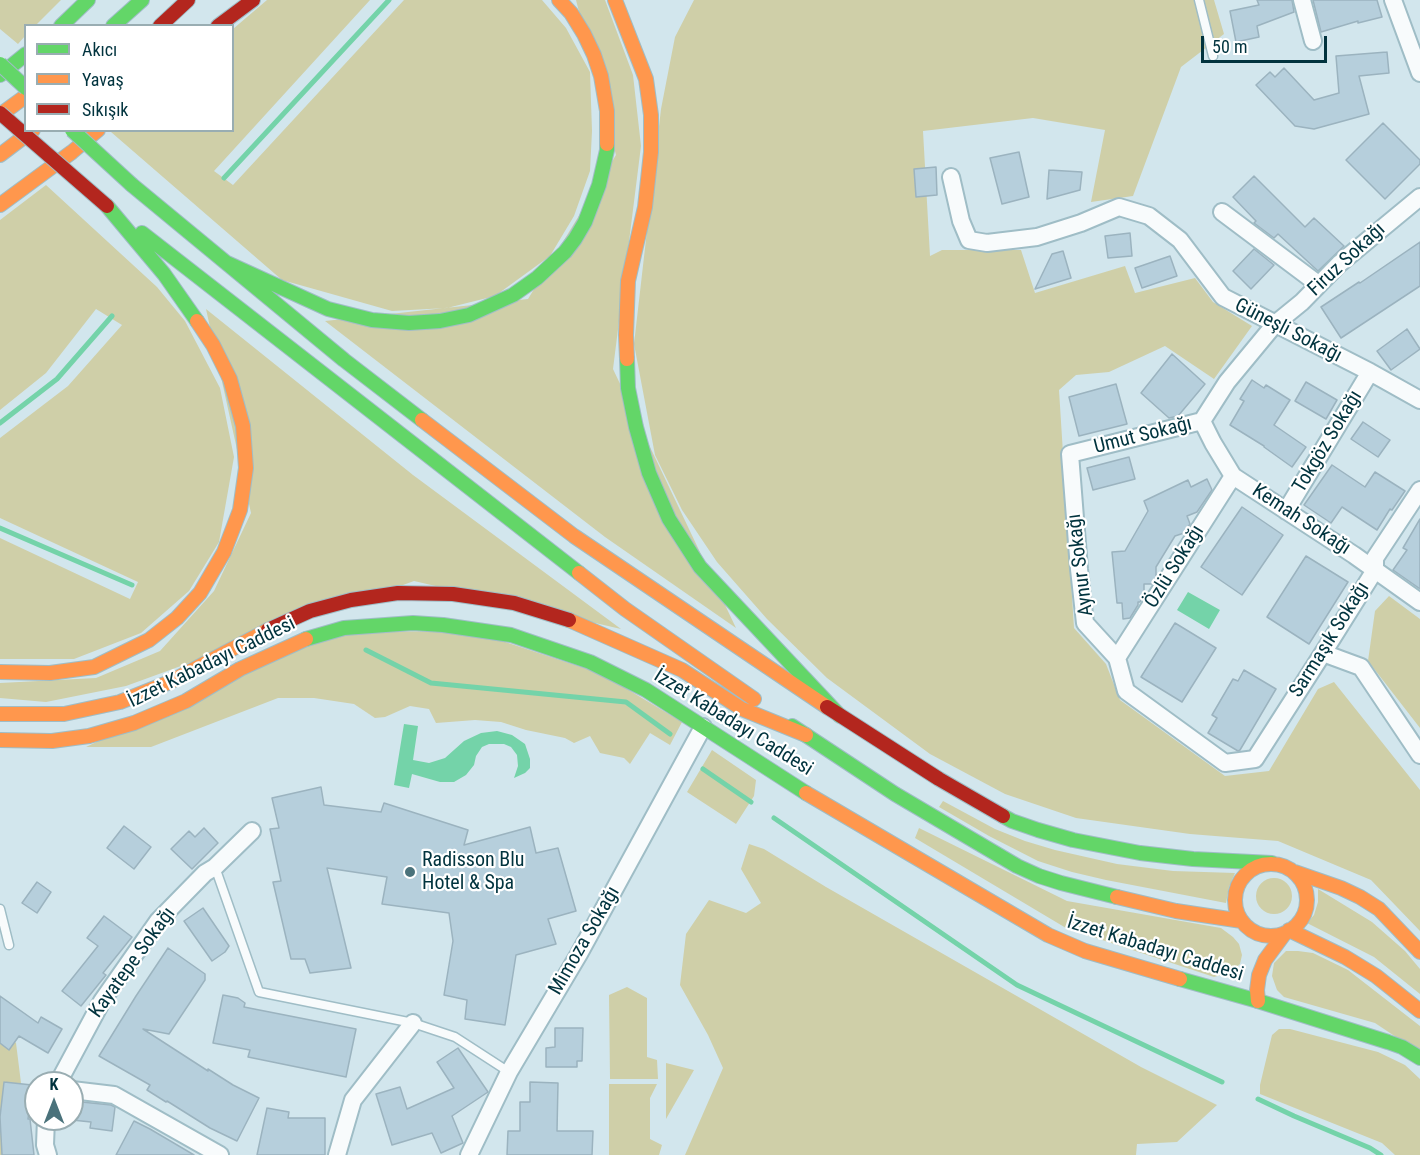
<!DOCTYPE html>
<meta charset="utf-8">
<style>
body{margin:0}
#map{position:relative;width:1420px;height:1155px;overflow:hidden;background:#d2e6ed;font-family:"Roboto Condensed",sans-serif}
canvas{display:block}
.legend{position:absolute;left:24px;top:24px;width:210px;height:108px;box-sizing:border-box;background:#fff;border:2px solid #99adb2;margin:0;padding:8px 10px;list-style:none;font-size:18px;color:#01333e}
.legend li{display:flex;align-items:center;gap:12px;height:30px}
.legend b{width:30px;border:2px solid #99adb2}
.north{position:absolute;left:24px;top:1071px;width:60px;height:60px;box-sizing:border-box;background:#fff;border:2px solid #99adb2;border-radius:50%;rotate:0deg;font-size:16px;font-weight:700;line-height:24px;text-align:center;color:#01333e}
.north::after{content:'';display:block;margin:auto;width:21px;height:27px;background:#4a727b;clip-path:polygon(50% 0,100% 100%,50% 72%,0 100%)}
.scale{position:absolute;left:1201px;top:36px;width:126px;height:27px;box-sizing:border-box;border:3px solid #01333e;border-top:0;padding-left:8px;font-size:18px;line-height:21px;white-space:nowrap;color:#01333e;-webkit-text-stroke:4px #fff;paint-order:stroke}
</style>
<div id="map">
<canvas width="1420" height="1155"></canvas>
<ul class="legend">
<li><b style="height:8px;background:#63d668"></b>Akıcı</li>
<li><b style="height:8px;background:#ff974d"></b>Yavaş</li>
<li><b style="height:8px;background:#b3261e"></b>Sıkışık</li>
</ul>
<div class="north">K</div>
<div class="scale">50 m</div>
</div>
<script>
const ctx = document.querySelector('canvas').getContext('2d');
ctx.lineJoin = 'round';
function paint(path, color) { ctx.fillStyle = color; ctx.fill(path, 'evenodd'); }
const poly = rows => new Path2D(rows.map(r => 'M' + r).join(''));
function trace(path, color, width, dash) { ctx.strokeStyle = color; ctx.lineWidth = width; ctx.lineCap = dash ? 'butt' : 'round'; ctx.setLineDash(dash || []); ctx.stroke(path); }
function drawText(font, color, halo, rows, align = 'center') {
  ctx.font = font + ' "Roboto Condensed",sans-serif'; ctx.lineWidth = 4.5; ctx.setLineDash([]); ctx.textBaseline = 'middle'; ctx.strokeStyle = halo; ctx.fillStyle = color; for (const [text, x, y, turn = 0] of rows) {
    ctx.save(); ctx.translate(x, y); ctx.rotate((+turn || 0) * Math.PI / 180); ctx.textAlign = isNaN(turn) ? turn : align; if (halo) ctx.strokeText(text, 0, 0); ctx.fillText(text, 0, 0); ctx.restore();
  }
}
paint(poly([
 [0,0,61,0,36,25,26,26,25,36,18,44,0,29],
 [267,0,370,0,214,171,233,185,404,0,542,0,566,28,590,72,592,131,590,171,574,216,550,256,495,296,447,308,392,311,282,280,111,132,113,130,232,130,233,29],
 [576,0,605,0,633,75,641,146,613,369,736,628,605,537,325,321,528,299,616,155],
 [694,0,1214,0,1224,34,1181,67,1133,196,1091,202,1105,130,1033,118,923,131,930,256,942,250,1021,250,1035,293,1125,266,1135,293,1195,278,1213,302,1252,326,1214,379,1165,346,1109,372,1076,375,1059,390,1074,628,1106,664,1120,700,1225,776,1269,771,1318,689,1334,682,1420,790,1420,931,1371,880,1278,841,1190,834,1076,818,1005,794,930,754,827,678,767,619,717,562,682,510,655,455,634,344,661,109,675,37],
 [46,185,157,287,185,321,220,388,234,457,219,542,189,591,141,633,74,659,0,659,0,538,130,599,138,582,0,518,0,438,68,386,122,325,96,309,46,373,0,410,0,220],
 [206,309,413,475,621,629,414,581,126,686,46,702,0,698,0,683,96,678,160,651,214,591,251,513],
 [1389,596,1420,619,1420,728,1368,661,1375,611],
 [472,631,602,674,682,722,670,745,650,733,630,764,624,758,600,753,590,736,574,743,565,738,526,730,501,722,475,720,436,723,429,709,410,706,385,717,375,718,354,704,314,698,278,698,151,747,86,747,326,632],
 [712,750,756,780,754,796,736,824,687,792],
 [943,801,995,829,1025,841,1055,850,1117,864,1173,871,1235,873,1229,887,1226,903,1106,880,1072,872,1038,861,989,836,939,807],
 [919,828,1067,901,1221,928,1233,937,1239,944,1242,955,1240,964,1231,972,1214,977,1066,928,915,838],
 [749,844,764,849,826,887,1141,1067,1217,1105,1177,1142,1137,1144,1136,1155,685,1155,723,1068,708,1035,680,985,686,934,709,900,746,913,761,903,741,869],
 '1256 896a18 18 0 1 1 36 0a18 18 0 1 1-36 0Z',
 [1318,889,1372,922,1405,951,1420,969,1420,994,1374,957,1307,923,1314,915,1318,902],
 [1286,951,1298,951,1313,953,1348,970,1420,1026,1420,1053,1375,1023,1284,997,1277,990,1272,976,1274,963],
 [627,987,647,998,647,1057,657,1060,658,1079,610,1079,609,995],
 [0,1026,16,1043,30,1155,0,1155],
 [1279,1029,1290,1029,1378,1052,1405,1065,1420,1079,1420,1155,1395,1155,1382,1143,1260,1094,1260,1085,1272,1035],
 [666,1063,694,1070,666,1119],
 [609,1084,657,1084,650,1098,650,1139,662,1145,659,1155,609,1155]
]), '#cfcfa8');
paint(poly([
 [1188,592,1220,610,1209,629,1177,610],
 [404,724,418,726,413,760,429,763,445,758,464,741,481,733,497,731,512,735,525,744,530,759,530,768,525,773,514,778,518,766,517,755,511,747,504,744,489,744,482,747,476,756,474,765,466,775,454,782,440,782,412,774,409,788,394,785]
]), '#74d3a9');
trace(poly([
 [224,178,389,0],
 [0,423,57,379,112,316],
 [0,528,132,585],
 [366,650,431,683,626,702,670,734],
 [703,769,751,802],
 [774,818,1017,985,1222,1082],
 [1258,1099,1294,1116,1370,1148,1381,1155]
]), '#74d3a9', 5);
const building = poly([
 [1257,0,1292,0,1294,12,1257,26,1259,37,1236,42,1230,11,1259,5,1257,0],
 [1313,0,1377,0,1382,17,1358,23,1358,21,1321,32,1313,0],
 [1387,52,1389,73,1359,76,1369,114,1314,129,1295,126,1256,85,1270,72,1275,77,1284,68,1314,100,1339,93,1336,56,1387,52],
 [1383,123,1420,160,1420,164,1385,199,1346,160,1383,123],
 [1019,152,1029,197,1002,204,990,158,1019,152],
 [936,167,937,195,916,197,914,169,936,167],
 [1049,170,1082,172,1080,190,1047,199,1049,170],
 [1254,176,1305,227,1314,218,1344,246,1318,271,1278,234,1274,238,1254,223,1256,221,1233,197,1254,176],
 [1130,233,1132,256,1108,258,1105,236,1130,233],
 [1420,242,1420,286,1341,338,1321,307,1359,282,1360,283,1420,242],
 [1254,249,1274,265,1251,289,1233,271,1254,249],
 [1063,251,1071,278,1035,289,1052,254,1063,251],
 [1170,256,1177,276,1142,288,1135,268,1170,256],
 [1407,329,1420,349,1391,370,1377,351,1407,329],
 [1172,354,1205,384,1178,416,1169,418,1141,393,1172,354],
 [1252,380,1264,388,1266,385,1290,400,1274,425,1306,447,1292,467,1264,447,1264,446,1230,425,1244,401,1240,399,1252,380],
 [1306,382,1337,400,1326,419,1295,401,1306,382],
 [1116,384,1127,424,1079,436,1069,397,1116,384],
 [1363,422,1390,440,1378,457,1351,439,1363,422],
 [1129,457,1135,479,1093,490,1087,468,1129,457],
 [1332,465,1365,487,1375,472,1405,491,1392,510,1390,509,1377,530,1342,507,1331,523,1304,505,1332,465],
 [1207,479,1212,490,1197,512,1187,516,1190,524,1184,533,1175,536,1156,567,1156,577,1152,584,1144,584,1144,595,1140,602,1138,602,1138,605,1130,618,1123,619,1122,603,1117,603,1112,552,1125,551,1148,511,1144,501,1188,480,1191,487,1207,479],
 [1242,507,1283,535,1242,595,1201,567,1242,507],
 [1420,519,1420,589,1393,570,1407,550,1403,548,1420,519],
 [1306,556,1348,582,1309,644,1267,617,1306,556],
 [1175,623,1216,648,1182,702,1141,677,1175,623],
 [1244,670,1276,689,1240,750,1238,751,1208,733,1217,718,1212,715,1233,679,1238,681,1244,670],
 [321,787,324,805,381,812,384,803,468,830,464,845,530,827,536,853,558,848,576,911,548,919,556,944,516,955,505,1025,465,1019,467,1000,444,995,453,941,449,913,382,904,387,877,327,868,351,968,310,973,305,959,291,959,273,882,281,881,270,829,279,828,272,798,321,787],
 [124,826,151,847,134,869,107,848,124,826],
 [204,828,218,843,192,869,171,849,189,831,195,837,204,828],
 [37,882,51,892,37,913,22,903,37,882],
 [203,908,229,946,225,952,212,961,184,921,203,908],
 [104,916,132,937,103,973,106,975,81,1006,62,991,98,946,87,938,104,916],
 [168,948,205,974,205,980,169,1034,143,1029,208,1071,208,1069,233,1085,259,1098,237,1141,210,1128,167,1101,166,1102,147,1090,150,1085,99,1056,136,996,168,948],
 [223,995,238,998,245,1003,244,1007,356,1029,346,1077,248,1057,250,1050,213,1043,223,995],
 [0,996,38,1023,41,1017,62,1029,48,1053,19,1036,9,1050,0,1043,0,996],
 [555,1028,583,1028,582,1061,577,1061,577,1067,546,1067,546,1048,555,1047,555,1028],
 [458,1048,488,1092,452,1116,463,1143,441,1153,432,1133,392,1145,376,1094,400,1087,407,1109,454,1088,437,1062,458,1048],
 [4,1082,32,1085,28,1119,30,1119,34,1155,2,1155,0,1117,4,1082],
 [530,1082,558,1083,557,1131,593,1131,592,1155,507,1155,508,1131,520,1131,520,1102,530,1102,530,1082],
 [72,1101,111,1105,115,1107,112,1131,90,1128,91,1122,72,1120,72,1101],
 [267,1108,289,1112,288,1118,325,1118,325,1155,257,1155,267,1108],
 [134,1121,150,1129,194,1155,116,1155,134,1121]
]);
paint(building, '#b6cfdc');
trace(building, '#9bb3bf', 1.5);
const lane = poly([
 [1199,0,1213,56],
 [215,867,259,992,413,1023,455,1037,509,1072],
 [0,909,9,945]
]);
const street = poly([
 [1302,0,1313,41],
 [1393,0,1420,73],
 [951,177,961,221,969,240,987,243,1037,237,1081,223,1119,207,1149,216,1180,240,1223,297,1370,372,1420,400],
 [1420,197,1339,264,1302,302,1275,324,1227,382,1202,421,1070,454,1079,569,1085,623,1117,658,1126,691,1225,763,1255,759,1323,653,1375,570,1375,558,1420,490],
 [1222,212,1318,284],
 [1202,421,1213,443,1233,476,1354,555,1420,602],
 [1286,511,1370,372],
 [1323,653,1361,667,1420,755],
 [1117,658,1233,476],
 [58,1083,102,1001,158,921,205,873,215,867,252,831],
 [72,1090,114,1095,220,1155],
 [46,1119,45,1145,48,1155],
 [337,1155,353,1100,413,1023],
 [469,1155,509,1072,579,954,703,727]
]);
const fast = poly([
 [61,26,88,0],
 [113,26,142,0],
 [0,75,26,54],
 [132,185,344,360,422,420],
 [107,206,164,274,197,321],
 [142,233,579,573],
 [225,262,328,309,372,320,409,323,440,321,469,315,513,295,537,278,565,252,575,239,585,222,599,185,607,150,607,144],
 [627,359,628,388,636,427,649,473,669,519,700,567,840,716],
 [306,639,344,628,413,623,443,625,511,635,590,662,646,690,806,793],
 [792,726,895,794,1017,866,1039,876,1061,883,1117,897],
 [1003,816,1012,821,1038,830,1073,840,1140,853,1193,859,1272,863],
 [1180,979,1258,1001,1388,1042,1402,1047,1420,1058]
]);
const slow = poly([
 [559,0,571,13,584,34,594,55,601,76,607,111,607,144],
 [615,0,646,79,651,115,651,152,645,207,628,281,626,335,627,359],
 [0,115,26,96],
 [0,155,33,130],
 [0,205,72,152,98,130],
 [422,420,574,536,827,707],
 [579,573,625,609,754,699],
 [569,620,682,670,742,709,806,735],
 [0,672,50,673,94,667,149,640,177,618,200,593,224,552,240,510,246,468,243,426,230,379,213,345,197,321],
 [0,714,64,714,120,702,170,682,268,630],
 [0,740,52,741,89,736,134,723,186,701,240,669,306,639],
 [806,793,1048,935,1085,951,1180,979],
 '1235 900a36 36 0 1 1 72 0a36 36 0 1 1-72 0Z',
 [1295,872,1341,888,1360,897,1379,909,1420,952],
 [1117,897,1176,911,1242,921],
 [1289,930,1345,957,1376,976,1420,1011],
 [1258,1001,1257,990,1259,975,1265,960,1285,933]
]);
const jam = poly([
 [160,26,188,0],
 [218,26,253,0],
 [268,630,310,611,351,600,398,593,453,594,514,603,569,620],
 [827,707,939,779,1003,816]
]);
trace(lane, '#9fbdc6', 11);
trace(street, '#9fbdc6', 20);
trace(fast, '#9fbdc6', 16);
trace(slow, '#9fbdc6', 16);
trace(jam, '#9fbdc6', 16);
trace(lane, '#f8fbfc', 8);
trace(street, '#f8fbfc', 16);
trace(fast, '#63d668', 14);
trace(slow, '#ff974d', 14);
trace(jam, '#b3261e', 14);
const fastBridge = poly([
 [0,64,26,88],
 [72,130,132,185]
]);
const jamBridge = poly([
 [0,113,107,206]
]);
trace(fastBridge, '#9fbdc6', 16, []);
trace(jamBridge, '#9fbdc6', 16, []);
trace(fastBridge, '#63d668', 14);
trace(jamBridge, '#b3261e', 14);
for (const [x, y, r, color] of [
 [410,872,6,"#4a727b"]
]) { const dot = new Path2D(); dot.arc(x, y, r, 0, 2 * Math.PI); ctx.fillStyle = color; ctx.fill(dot); trace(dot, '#fff', 2); }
drawText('20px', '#01333e', '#fff', [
 ["Firuz Sokağı",1347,260,-43],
 ["Güneşli Sokağı",1288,331,27],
 ["Umut Sokağı",1143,436,-14],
 ["Tokgöz Sokağı",1328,442,-59],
 ["Kemah Sokağı",1301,520,33],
 ["Aynur Sokağı",1081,565,-97],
 ["Özlü Sokağı",1175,567,-58],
 ["Sarmaşık Sokağı",1330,640,-58],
 ["İzzet Kabadayı Caddesi",212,663,-26],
 ["İzzet Kabadayı Caddesi",733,723,32],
 ["Mimoza Sokağı",585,941,-60],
 ["İzzet Kabadayı Caddesi",1155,949,17],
 ["Kayatepe Sokağı",133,963,-54]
]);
drawText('20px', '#01333e', '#fff', [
 ["Radisson Blu",422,861],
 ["Hotel & Spa",422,884]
], 'left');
</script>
